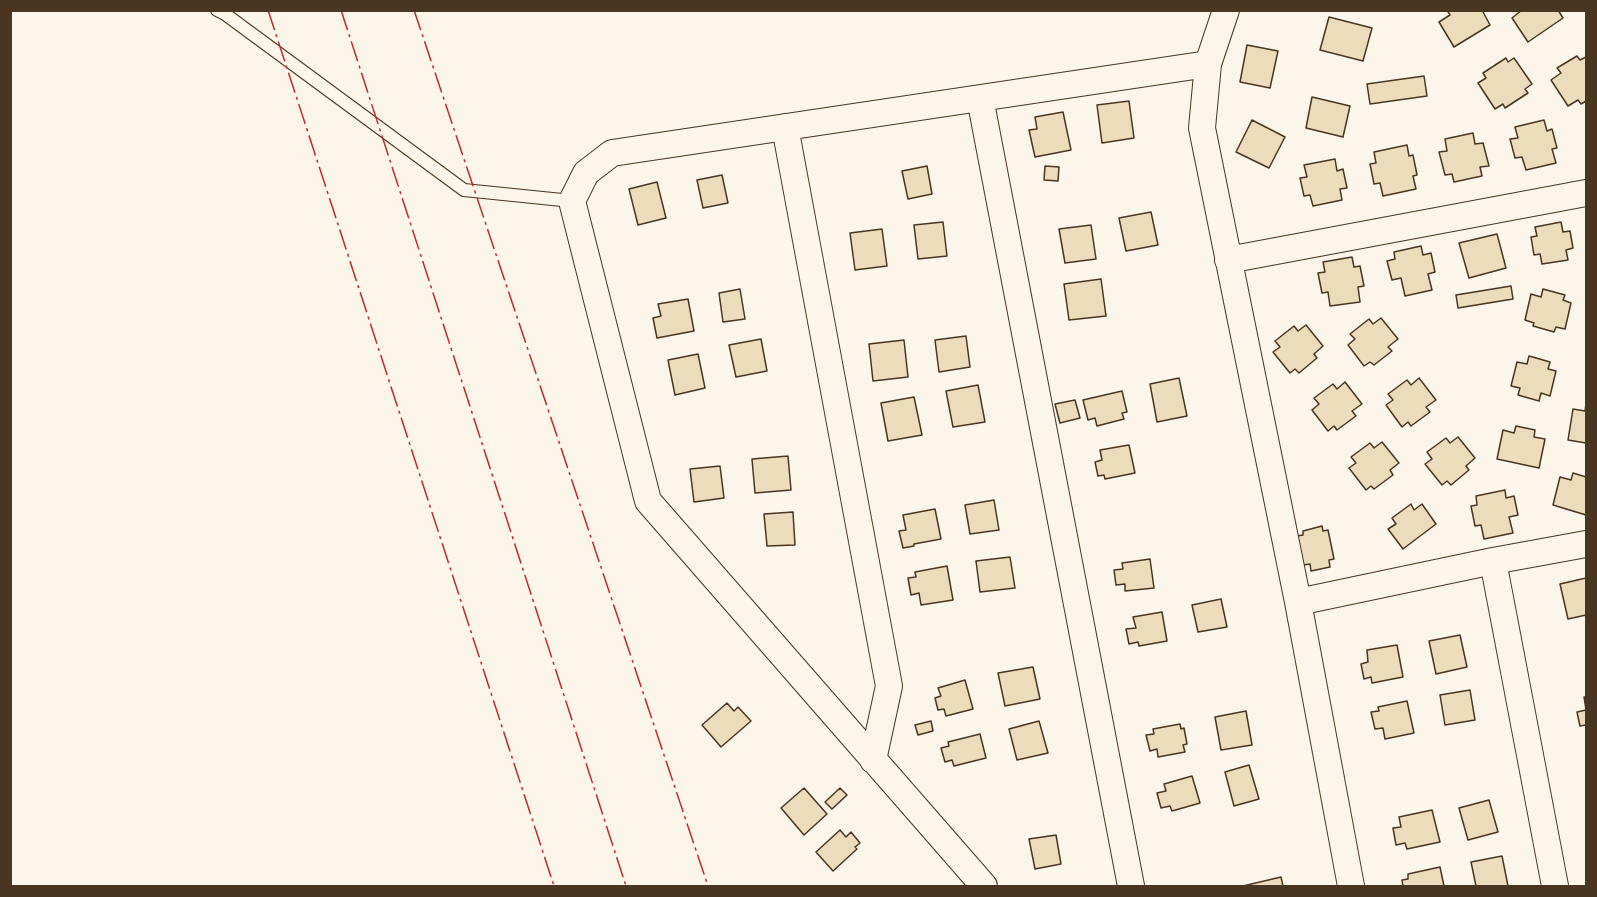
<!DOCTYPE html>
<style>
body{margin:0}
#map{position:relative;width:1597px;height:897px;overflow:hidden;background:#fbf6e9;font-family:"Public Sans",sans-serif}
canvas{display:block}
.frame{position:absolute;inset:0;border:12px solid #4a3520;pointer-events:none}
</style>
<div id="map">
<canvas width="1597" height="897"></canvas>
<div class="frame"></div>
</div>
<script>
const ctx = document.querySelector('canvas').getContext('2d');
ctx.lineJoin = 'round';
function paint(path, color) { ctx.fillStyle = color; ctx.fill(path, 'evenodd'); }
const poly = rows => new Path2D(rows.map(r => 'M' + r).join(''));
function trace(path, color, width, dash) { ctx.strokeStyle = color; ctx.lineWidth = width; ctx.lineCap = dash ? 'butt' : 'round'; ctx.setLineDash(dash || []); ctx.stroke(path); }
const building = poly([
 [1447,10,1482,10,1490,25,1454,47,1439,22,1450,15,1447,10],
 [1522,10,1558,10,1563,18,1528,42,1512,18,1522,10],
 [1329,17,1372,28,1363,61,1320,50,1329,17],
 [1247,45,1278,51,1270,88,1240,82,1247,45],
 [1577,56,1580,60,1586,57,1586,101,1581,104,1578,100,1568,106,1551,80,1561,73,1557,68,1577,56],
 [1506,58,1508,62,1514,58,1532,84,1525,89,1528,93,1505,108,1503,104,1495,109,1478,83,1486,78,1483,73,1506,58],
 [1424,76,1427,96,1370,104,1367,84,1424,76],
 [1312,97,1350,106,1343,137,1306,128,1312,97],
 [1129,101,1134,138,1102,143,1097,105,1129,101],
 [1063,112,1071,150,1035,157,1029,130,1037,129,1035,117,1063,112],
 [1252,120,1285,137,1269,168,1236,152,1252,120],
 [1544,120,1547,131,1552,129,1557,148,1552,149,1556,163,1526,170,1522,157,1515,158,1510,139,1518,138,1515,127,1544,120],
 [1473,133,1475,144,1483,143,1489,166,1480,167,1482,176,1454,182,1452,174,1445,175,1439,152,1447,151,1445,139,1473,133],
 [1407,145,1409,156,1413,155,1417,175,1413,176,1416,189,1383,196,1380,183,1374,184,1370,164,1376,163,1374,152,1407,145],
 [1335,159,1337,171,1343,169,1347,188,1340,189,1342,200,1313,206,1310,195,1304,196,1300,178,1307,177,1304,165,1335,159],
 [927,166,932,194,908,199,902,171,927,166],
 [1045,166,1059,167,1058,181,1044,180,1045,166],
 [722,175,728,203,703,208,697,180,722,175],
 [657,182,666,218,638,225,629,189,657,182],
 [1151,212,1158,245,1126,251,1119,218,1151,212],
 [943,222,947,256,918,259,914,225,943,222],
 [1561,222,1563,232,1570,231,1573,248,1566,250,1568,260,1542,264,1540,254,1534,255,1531,237,1537,236,1535,227,1561,222],
 [1091,225,1096,259,1065,263,1059,229,1091,225],
 [882,229,887,266,855,270,850,233,882,229],
 [1497,234,1506,268,1469,278,1459,243,1497,234],
 [1421,246,1423,255,1431,253,1435,272,1428,274,1432,290,1405,296,1401,278,1392,280,1387,261,1395,259,1394,252,1421,246],
 [1352,257,1354,267,1360,266,1364,286,1358,287,1360,302,1330,306,1328,292,1322,293,1318,273,1325,272,1323,262,1352,257],
 [1101,279,1106,316,1069,320,1064,284,1101,279],
 [1511,286,1513,299,1458,308,1456,295,1511,286],
 [740,289,745,319,723,322,719,293,740,289],
 [1543,289,1565,295,1563,300,1571,303,1565,329,1556,327,1554,332,1533,326,1534,323,1525,320,1531,294,1541,297,1543,289],
 [688,299,694,331,657,338,653,318,661,316,658,304,688,299],
 [1381,318,1398,339,1388,347,1392,351,1374,365,1370,362,1364,366,1348,345,1355,339,1350,334,1369,319,1373,324,1381,318],
 [1306,325,1323,346,1314,354,1317,358,1299,373,1295,369,1290,373,1273,352,1280,347,1275,341,1294,326,1298,331,1306,325],
 [966,336,970,367,939,372,935,340,966,336],
 [761,339,767,371,736,377,729,345,761,339],
 [904,340,908,377,873,381,869,344,904,340],
 [698,354,705,388,675,395,668,360,698,354],
 [1529,356,1550,362,1548,369,1556,371,1550,396,1541,393,1539,401,1518,395,1520,388,1511,386,1517,362,1527,364,1529,356],
 [1179,378,1187,416,1157,422,1150,384,1179,378],
 [1419,378,1436,400,1426,407,1430,412,1411,426,1408,422,1402,427,1386,405,1393,400,1388,394,1407,380,1411,385,1419,378],
 [1345,382,1362,404,1352,411,1356,416,1337,430,1334,426,1328,431,1312,410,1319,404,1314,398,1333,384,1337,389,1345,382],
 [978,385,985,422,953,427,946,391,978,385],
 [1122,391,1127,412,1122,413,1124,419,1097,426,1095,418,1088,420,1083,400,1122,391],
 [914,397,922,435,888,441,881,403,914,397],
 [1075,400,1080,418,1060,423,1055,404,1075,400],
 [1586,404,1586,443,1568,440,1573,409,1585,411,1586,404],
 [1516,426,1535,430,1534,437,1545,439,1539,468,1497,459,1503,430,1514,433,1516,426],
 [1458,437,1475,458,1466,466,1469,470,1451,485,1447,481,1442,485,1425,464,1432,459,1427,452,1446,438,1450,443,1458,437],
 [1382,442,1399,463,1390,470,1393,475,1374,489,1371,486,1366,490,1349,468,1356,463,1351,457,1370,443,1374,448,1382,442],
 [1129,445,1135,473,1105,479,1104,475,1098,476,1095,462,1102,460,1100,450,1129,445],
 [788,456,791,490,755,493,752,459,788,456],
 [720,466,724,498,694,502,690,469,720,466],
 [1573,473,1586,477,1586,515,1553,505,1560,477,1571,480,1573,473],
 [1505,490,1506,498,1514,496,1518,515,1509,517,1513,533,1484,539,1481,525,1475,526,1471,506,1477,505,1476,496,1505,490],
 [994,500,999,530,970,534,965,505,994,500],
 [1411,504,1414,510,1422,504,1436,524,1403,549,1388,529,1396,524,1392,518,1411,504],
 [935,509,941,539,914,544,914,546,903,548,899,531,906,530,903,515,935,509],
 [793,512,795,545,767,546,764,514,793,512],
 [1322,526,1323,531,1328,530,1334,559,1329,560,1330,567,1311,571,1310,564,1303,565,1297,536,1303,535,1303,531,1322,526],
 [1010,557,1015,588,980,592,976,561,1010,557],
 [1150,559,1154,588,1125,591,1125,584,1116,585,1114,570,1123,569,1122,563,1150,559],
 [947,566,953,600,921,605,919,593,911,595,908,578,916,577,915,572,947,566],
 [1586,578,1586,615,1568,619,1560,584,1586,578],
 [1221,599,1227,627,1198,632,1192,605,1221,599],
 [1162,612,1167,641,1139,646,1138,642,1129,644,1126,629,1136,628,1133,617,1162,612],
 [1460,635,1467,667,1436,674,1429,641,1460,635],
 [1397,645,1403,677,1372,683,1371,677,1364,679,1361,664,1368,662,1367,650,1397,645],
 [1033,667,1040,699,1005,706,998,673,1033,667],
 [965,680,973,709,946,716,944,709,938,710,935,698,941,696,938,688,965,680],
 [1470,690,1475,720,1445,725,1440,695,1470,690],
 [1584,697,1586,697,1586,725,1580,726,1577,712,1586,710,1584,697],
 [1407,701,1414,733,1385,739,1383,728,1375,729,1371,712,1379,711,1378,707,1407,701],
 [727,703,734,711,738,707,751,721,721,747,702,725,727,703],
 [1246,711,1252,745,1221,750,1215,717,1246,711],
 [931,721,933,731,918,735,915,725,931,721],
 [1039,721,1048,753,1017,760,1009,729,1039,721],
 [1180,724,1181,729,1184,728,1187,744,1183,745,1185,752,1158,757,1157,749,1150,751,1146,735,1154,734,1153,729,1180,724],
 [980,734,986,758,954,766,952,760,945,762,941,748,949,746,948,742,980,734],
 [1249,765,1259,799,1234,806,1225,772,1249,765],
 [1192,776,1200,803,1172,811,1170,806,1161,808,1157,793,1166,791,1164,784,1192,776],
 [804,788,827,814,804,835,781,808,804,788],
 [840,788,847,795,832,809,825,802,840,788],
 [1489,800,1498,832,1468,840,1459,808,1489,800],
 [1432,810,1440,842,1407,849,1405,843,1396,845,1393,828,1401,827,1399,817,1432,810],
 [840,830,846,837,851,832,860,843,855,847,857,849,833,871,816,852,840,830],
 [1056,835,1061,864,1035,869,1029,839,1056,835],
 [1502,856,1508,886,1476,886,1471,862,1502,856],
 [1440,867,1444,886,1403,886,1402,880,1408,879,1408,874,1440,867],
 [1281,877,1283,886,1243,886,1281,877]
]);
paint(building, '#ecdcbc');
trace(building, '#4a3520', 1.5);
const lane = poly([
 [217,10,225,14,464,190,572,201]
]);
const street = poly([
 [1226,10,1208,64,1202,128,1298,602,1351,886],
 [980,98,1131,886],
 [785,127,889,686,873,760],
 [1228,260,1586,193],
 [1493,561,1555,886],
 [1298,602,1493,561,1586,544],
 [984,886,648,501,572,201,586,173,612,153,1208,64]
]);
trace(lane, '#4a3520', 14);
trace(street, '#4a3520', 28);
trace(lane, '#fbf6e9', 12);
trace(street, '#fbf6e9', 26);
trace(poly([
 [268,10,554,886],
 [341,10,626,886],
 [414,10,708,886]
]), '#c62828', 1.5, [21, 4.5, 3, 4.5]);
</script>
